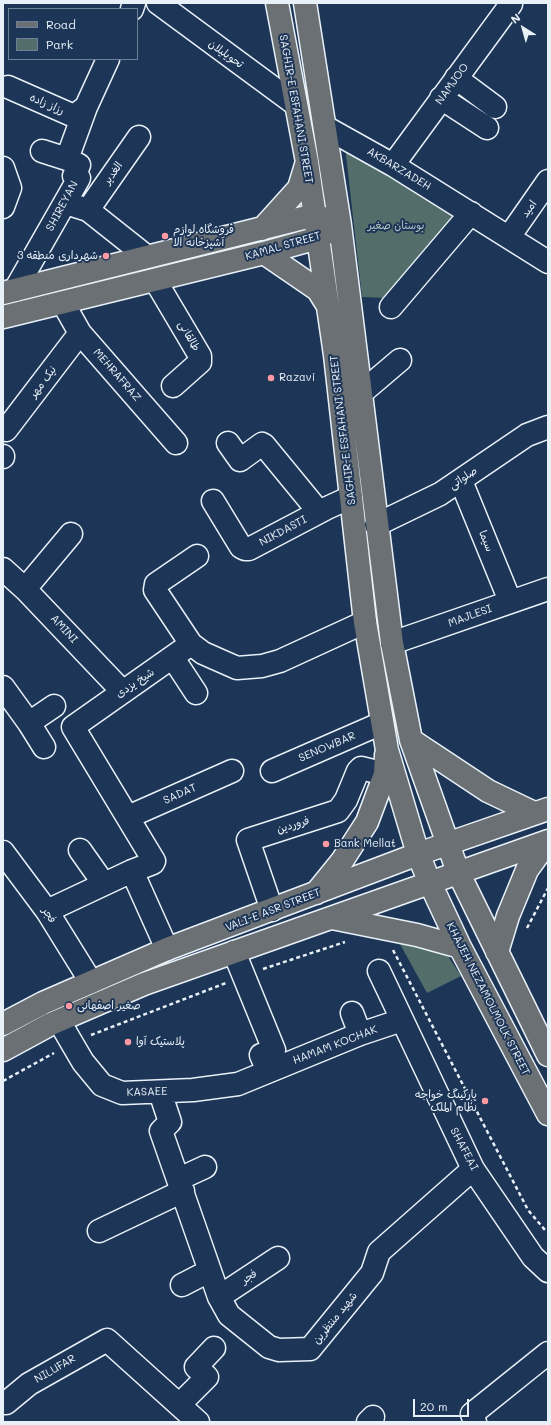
<!DOCTYPE html>
<meta charset="utf-8">
<style>
body{margin:0}
#map{position:relative;width:551px;height:1425px;overflow:hidden;background:#1d3557;font-family:Mali,sans-serif}
canvas{display:block}
.frame{position:absolute;inset:0;border:4px solid #e8f1f8;pointer-events:none}
.legend{position:absolute;left:8px;top:8px;width:130px;height:52px;box-sizing:border-box;background:#1d3557;border:1px solid #6e8097;margin:0;padding:5px 7px;list-style:none;font-size:12px;color:#e8f1f8}
.legend li{display:flex;align-items:center;gap:8px;height:20px}
.legend b{width:20px;border:1px solid #6e8097}
.north{position:absolute;left:503px;top:8px;width:40px;height:40px;-webkit-text-stroke:3px #1d3557;paint-order:stroke;rotate:323deg;font-size:11px;font-weight:700;line-height:16px;text-align:center;color:#e8f1f8}
.north::after{content:'';display:block;margin:auto;width:14px;height:18px;background:#e8f1f8;clip-path:polygon(50% 0,100% 100%,50% 72%,0 100%)}
.scale{position:absolute;left:413px;top:1399px;width:56px;height:18px;box-sizing:border-box;border:2px solid #e8f1f8;border-top:0;padding-left:5px;font-size:12px;line-height:14px;white-space:nowrap;color:#e8f1f8;-webkit-text-stroke:3px #1d3557;paint-order:stroke}
</style>
<div id="map">
<canvas width="551" height="1425"></canvas>
<div class="frame"></div>
<ul class="legend">
<li><b style="height:5px;background:#6a7074"></b>Road</li>
<li><b style="height:11px;background:#526d6a"></b>Park</li>
</ul>
<div class="north">N</div>
<div class="scale">20 m</div>
</div>
<script>
const ctx = document.querySelector('canvas').getContext('2d');
ctx.lineJoin = 'round';
function paint(path, color) { ctx.fillStyle = color; ctx.fill(path, 'evenodd'); }
const poly = rows => new Path2D(rows.map(r => 'M' + r).join(''));
function trace(path, color, width, dash) { ctx.strokeStyle = color; ctx.lineWidth = width; ctx.lineCap = dash ? 'butt' : 'round'; ctx.setLineDash(dash || []); ctx.stroke(path); }
function drawText(font, color, halo, rows, align = 'center') {
  ctx.font = font + ' Mali,"Playpen Sans Arabic",sans-serif'; ctx.lineWidth = 4; ctx.setLineDash([]); ctx.textBaseline = 'middle'; ctx.strokeStyle = halo; ctx.fillStyle = color; for (const [text, x, y, turn = 0] of rows) {
    ctx.save(); ctx.translate(x, y); ctx.rotate((+turn || 0) * Math.PI / 180); ctx.textAlign = isNaN(turn) ? turn : align; if (halo) ctx.strokeText(text, 0, 0); ctx.fillText(text, 0, 0); ctx.restore();
  }
}
paint(poly([
 [345,146,460,216,387,298,362,297],
 [400,944,421,945,444,950,461,976,427,993]
]), '#526d6a');
const minor = poly([
 [158,3,295,104],
 [132,9,134,3],
 [456,78,495,107],
 [8,87,74,116,86,107],
 [441,98,487,128],
 [325,127,393,165,548,262],
 [42,151,67,159],
 [393,165,511,4,509,3],
 [3,168,10,188,3,207],
 [66,203,88,210,146,256],
 [88,210,139,137],
 [509,237,548,181],
 [155,280,200,356,200,362,173,386],
 [15,290,79,178,74,176,79,165,67,159,86,107,108,59],
 [63,303,80,333,176,443],
 [391,307,471,213],
 [360,394,400,360],
 [6,430,80,333],
 [228,443,240,460,262,444,264,445,319,512],
 [3,457,3,456],
 [461,481,510,601],
 [213,501,241,547,245,549,249,549,327,508,351,497],
 [376,525,440,494,527,435,548,427],
 [3,569,25,589,123,692],
 [25,589,71,534],
 [392,643,548,589],
 [191,644,155,590,156,584,197,556],
 [173,658,196,693],
 [3,687,29,723,44,747],
 [29,723,54,706],
 [272,771,382,723],
 [128,817,232,771],
 [80,850,104,884],
 [3,852,47,911,91,982],
 [132,871,167,949],
 [272,910,248,840,338,811,346,800,358,771,361,768,385,774],
 [47,911,132,871,153,863,154,861,73,727,191,644,203,653,237,668,262,666,280,661,365,622],
 [234,952,274,1050,261,1055,268,1071],
 [379,971,473,1169,533,1257,548,1271],
 [352,1013,360,1034],
 [59,1021,83,1062,102,1085,122,1093,193,1090,238,1084,360,1034,402,1020],
 [160,1092,170,1122,161,1131,219,1297,229,1315,269,1347,279,1350,310,1349,372,1273,379,1252,473,1169],
 [179,1179,205,1167],
 [99,1231,183,1191],
 [182,1285,209,1271],
 [219,1297,278,1258],
 [6,1403,29,1384,107,1340,198,1422],
 [179,1405,207,1377,196,1367,214,1348],
 [368,1422,373,1417],
 [475,1422,472,1414,548,1353]
]);
const major = poly([
 [277,3,307,162,335,355,365,622,387,750,418,854,430,883,460,947,548,1114],
 [305,3,340,225,392,643,411,740,458,872,548,1055],
 [262,229,299,188,306,165],
 [264,253,318,290,328,306],
 [3,293,315,215,327,220],
 [3,317,264,253,318,238,330,231],
 [411,740,488,791,534,813],
 [316,893,342,861,367,822,385,774,386,755],
 [332,918,417,935,460,947],
 [497,952,508,916,527,870,548,841],
 [3,1024,43,1003,167,949,418,854,548,809],
 [3,1050,51,1024,144,984,548,841]
]);
trace(minor, '#e8f1f8', 25);
trace(major, '#e8f1f8', 25);
trace(poly([
 [527,928,548,888],
 [393,950,528,1210,545,1230,548,1231],
 [263,969,345,942],
 [91,1035,226,983],
 [3,1081,54,1053]
]), '#e8f1f8', 2.5, [4, 3]);
trace(minor, '#1d3557', 22);
trace(major, '#6a7074', 22);
for (const [x, y, r, color] of [
 [165,236,4,"#ff9aa2"],
 [106,256,4,"#ff9aa2"],
 [271,378,4,"#ff9aa2"],
 [326,844,4,"#ff9aa2"],
 [69,1006,4,"#ff9aa2"],
 [128,1042,4,"#ff9aa2"],
 [485,1101,4,"#ff9aa2"]
]) { const dot = new Path2D(); dot.arc(x, y, r, 0, 2 * Math.PI); ctx.fillStyle = color; ctx.fill(dot); trace(dot, '#1d3557', 1.5); }
drawText('11px', '#e8f1f8', '#1d3557', [
 ["تحویلیلان",226,54,36],
 ["NAMJOO",452,84,-54],
 ["رزاز زاده",47,104,24],
 ["SAGHIR-E ESFAHANI STREET",296,109,80],
 ["AKBARZADEH",399,169,31],
 ["الغدیر",113,173,-55],
 ["SHIREYAN",62,206,-62],
 ["امید",529,209,-55],
 ["KAMAL STREET",283,246,-16],
 ["طالقانی",189,336,60],
 ["MEHRAFRAZ",117,375,49],
 ["نیک مهر",43,382,-53],
 ["SAGHIR-E ESFAHANI STREET",343,430,-97],
 ["صلواتی",463,478,-34],
 ["NIKDASTI",283,531,-28],
 ["سیما",486,541,68],
 ["MAJLESI",470,616,-20],
 ["AMINI",64,629,47],
 ["شیخ یزدی",135,683,-34],
 ["SENOWBAR",327,747,-23],
 ["SADAT",180,794,-24],
 ["فروردین",293,825,-17],
 ["VALI-E ASR STREET",273,910,-21],
 ["فجر",49,915,57],
 ["KHAJEH NEZAMOLMOLK STREET",488,999,63],
 ["HAMAM KOCHAK",335,1045,-21],
 ["KASAEE",147,1092,-2],
 ["SHAFEAI",464,1149,62],
 ["فجر",249,1277,-33],
 ["شهید منتظرین",335,1318,-51],
 ["NILUFAR",55,1369,-30]
]);
drawText('11px', '#b4c3c6', '#1d3557', [
 ["بوستان صغیر",396,226]
]);
drawText('11px', '#e8f1f8', '#1d3557', [
 ["فروشگاه لوازم",173,230],
 ["آشپزخانه الا",173,243],
 ["شهرداری منطقه 3",98,256,"right"],
 ["Razavi",279,378],
 ["Bank Mellat",334,844],
 ["صغیر اصفهانی",77,1006],
 ["پلاستیک آوا",136,1042],
 ["پارکینگ خواجه",477,1095,"right"],
 ["نظام الملک",477,1108,"right"]
], 'left');
</script>
